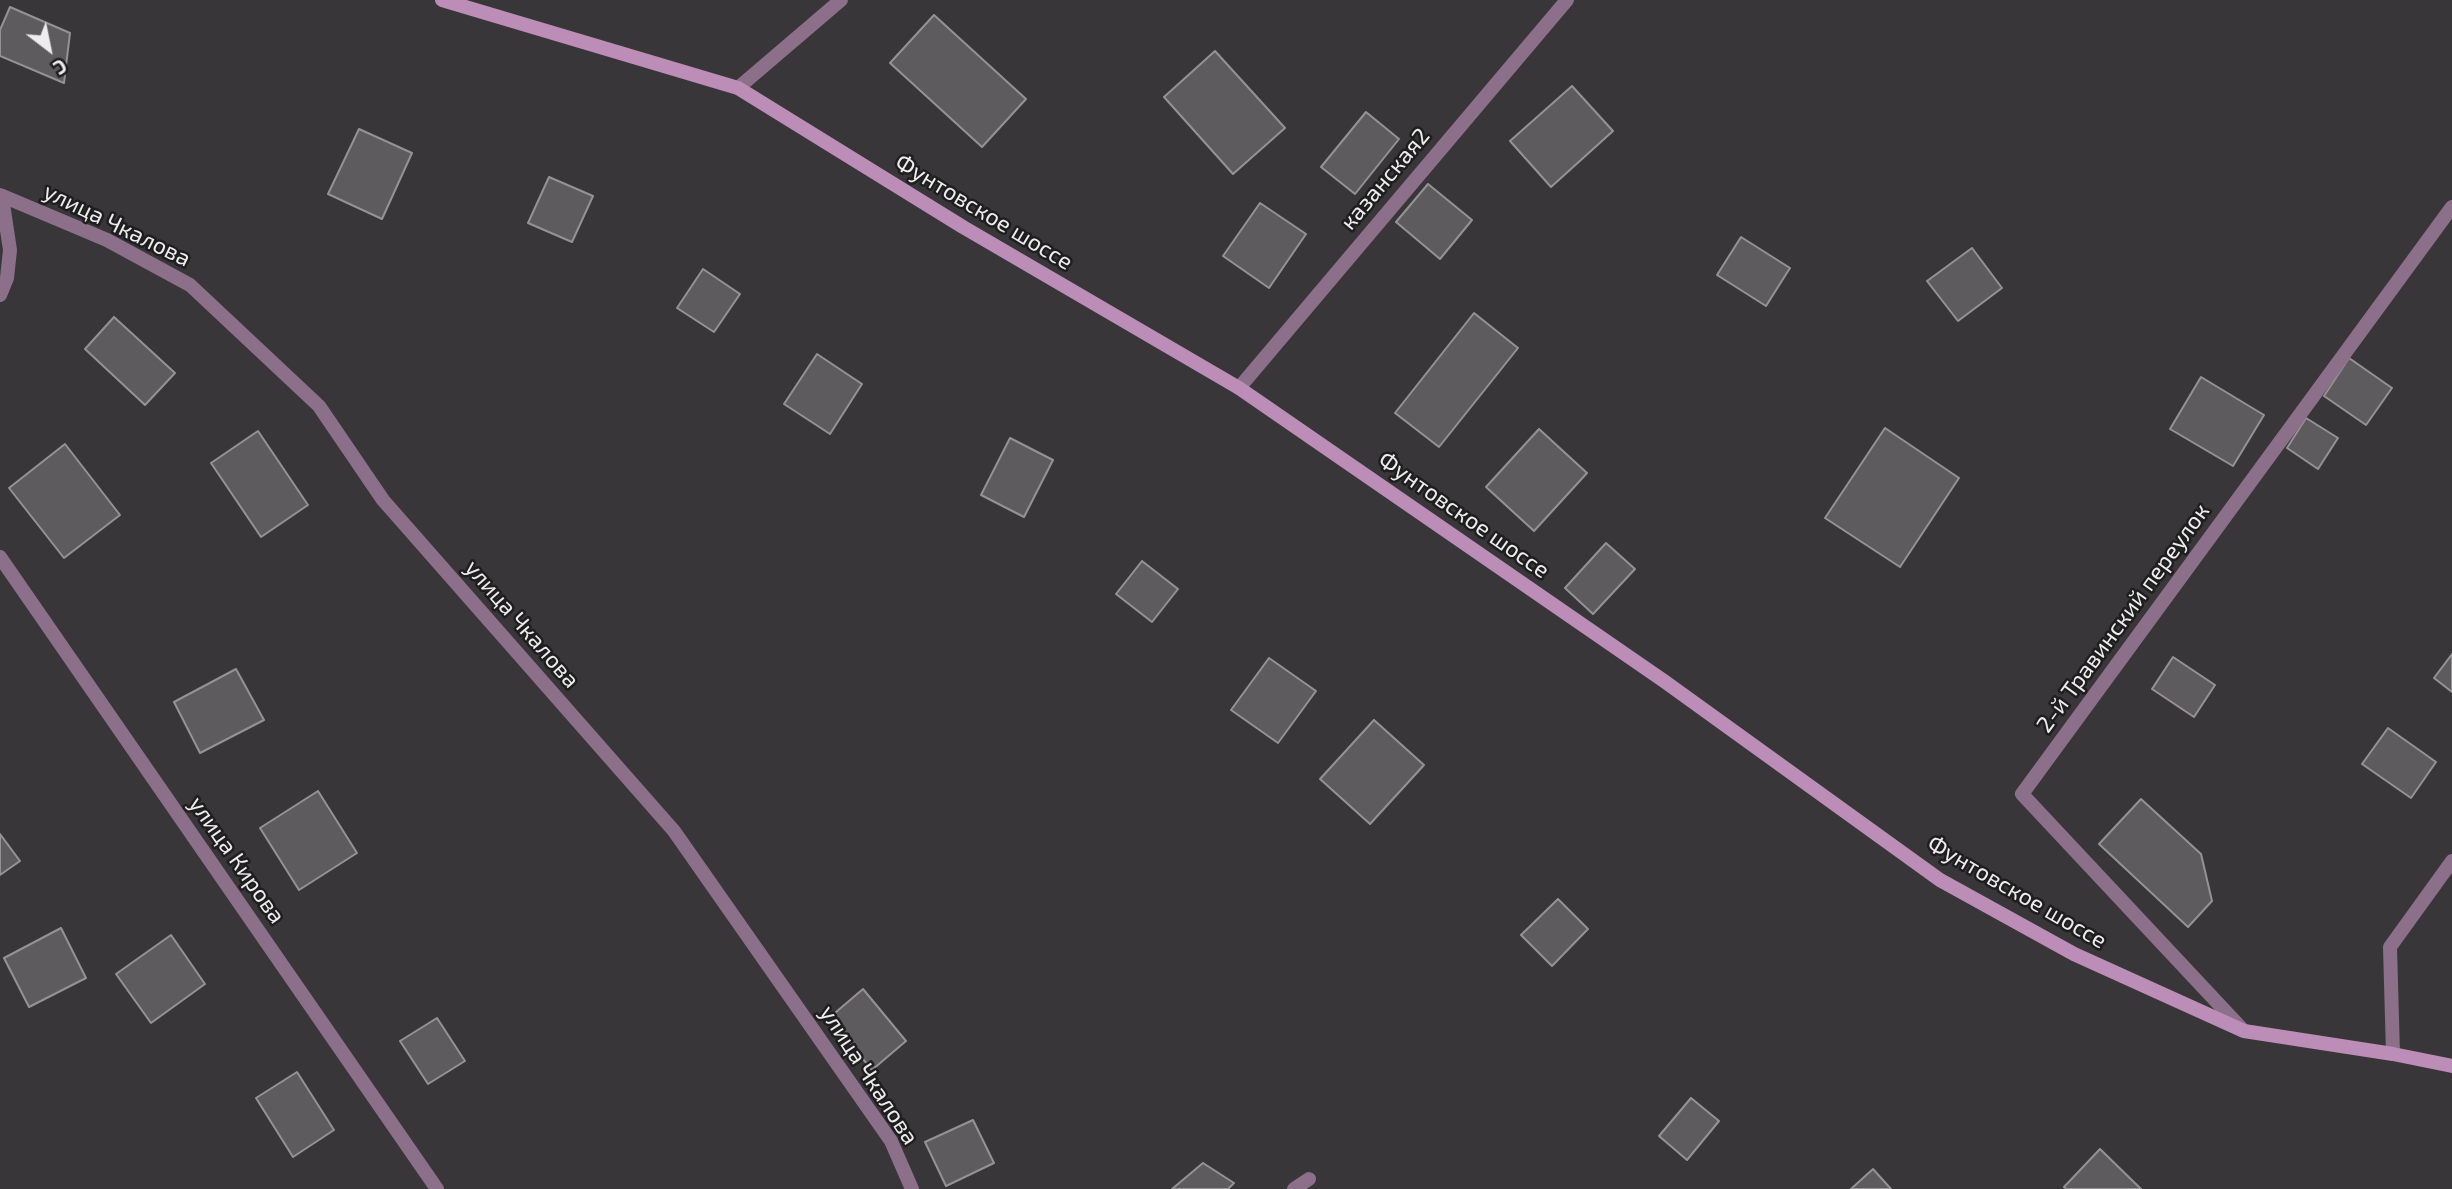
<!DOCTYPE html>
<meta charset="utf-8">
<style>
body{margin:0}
#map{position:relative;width:2452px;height:1189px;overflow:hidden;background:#393639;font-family:"Exo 2",sans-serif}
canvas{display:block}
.north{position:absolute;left:14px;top:14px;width:70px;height:70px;-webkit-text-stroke:5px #1f1e1f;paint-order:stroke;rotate:148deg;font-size:19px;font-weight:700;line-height:28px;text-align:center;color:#eeedee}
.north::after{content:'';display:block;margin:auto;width:24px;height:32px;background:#eeedee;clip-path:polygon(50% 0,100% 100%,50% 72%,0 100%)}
</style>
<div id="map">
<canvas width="2452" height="1189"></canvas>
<div class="north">С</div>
</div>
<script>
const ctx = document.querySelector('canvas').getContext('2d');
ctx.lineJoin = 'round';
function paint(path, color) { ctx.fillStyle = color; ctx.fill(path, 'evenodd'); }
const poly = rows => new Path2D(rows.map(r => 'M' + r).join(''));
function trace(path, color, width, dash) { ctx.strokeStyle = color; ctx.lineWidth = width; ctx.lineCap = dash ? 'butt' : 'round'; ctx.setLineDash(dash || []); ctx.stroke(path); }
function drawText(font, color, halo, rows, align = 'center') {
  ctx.font = font + ' "Exo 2",sans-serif'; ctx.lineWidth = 5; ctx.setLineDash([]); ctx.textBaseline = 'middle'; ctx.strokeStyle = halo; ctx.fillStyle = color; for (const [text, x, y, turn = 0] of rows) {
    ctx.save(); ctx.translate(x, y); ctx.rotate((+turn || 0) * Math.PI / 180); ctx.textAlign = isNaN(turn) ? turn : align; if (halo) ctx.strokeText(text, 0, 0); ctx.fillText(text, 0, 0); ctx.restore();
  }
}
const building = poly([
 [10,7,70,33,64,83,0,56,0,30,10,7],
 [934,15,1026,99,982,147,890,63,934,15],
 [1215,51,1285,128,1233,174,1164,97,1215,51],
 [1572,86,1613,131,1551,187,1510,141,1572,86],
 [1366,112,1399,139,1355,194,1321,167,1366,112],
 [359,129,412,153,382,219,328,194,359,129],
 [549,177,593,196,572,242,528,223,549,177],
 [1428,184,1472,220,1440,259,1396,222,1428,184],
 [1260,203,1306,234,1269,288,1223,256,1260,203],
 [1741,237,1790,268,1766,306,1717,275,1741,237],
 [1972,248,2002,288,1958,321,1927,281,1972,248],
 [703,269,740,294,714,332,677,308,703,269],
 [1474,313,1518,348,1439,447,1395,413,1474,313],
 [114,317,175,373,145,405,85,349,114,317],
 [817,354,862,384,830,434,784,404,817,354],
 [2349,358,2392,388,2366,425,2324,396,2349,358],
 [2201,377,2264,415,2233,466,2170,429,2201,377],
 [2306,418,2338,438,2318,469,2287,448,2306,418],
 [1885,428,1959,478,1900,567,1825,518,1885,428],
 [1539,429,1587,473,1534,531,1486,487,1539,429],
 [258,431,308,505,261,537,211,463,258,431],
 [1010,438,1053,460,1024,517,981,495,1010,438],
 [65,444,120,515,64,558,9,488,65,444],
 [1606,543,1635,569,1593,614,1565,588,1606,543],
 [1142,561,1178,589,1152,622,1116,594,1142,561],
 [2452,654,2452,692,2434,678,2452,654],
 [2173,657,2215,685,2194,717,2152,689,2173,657],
 [1269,658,1316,691,1278,743,1231,710,1269,658],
 [236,669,264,720,200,753,174,702,236,669],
 [1374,720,1424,765,1370,824,1320,779,1374,720],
 [2388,728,2436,762,2411,798,2362,764,2388,728],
 [318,791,357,853,299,890,260,828,318,791],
 [2141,799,2201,854,2212,901,2188,927,2099,844,2141,799],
 [0,834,20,861,0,875,0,834],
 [1558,899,1588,929,1552,966,1521,935,1558,899],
 [61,928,86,978,29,1007,4,958,61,928],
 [171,935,205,984,151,1023,116,974,171,935],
 [863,989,906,1041,872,1070,829,1018,863,989],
 [437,1018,465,1061,428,1084,400,1041,437,1018],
 [297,1072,334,1130,293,1157,256,1098,297,1072],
 [1691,1098,1719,1121,1687,1160,1659,1136,1691,1098],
 [973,1120,994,1163,946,1186,925,1142,973,1120],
 [2100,1149,2141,1189,2066,1189,2064,1187,2100,1149],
 [1203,1163,1234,1183,1228,1189,1172,1189,1203,1163],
 [1873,1169,1891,1189,1851,1189,1873,1169]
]);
paint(building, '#5e5b5e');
trace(building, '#959295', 2);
trace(poly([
 [738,88,841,0],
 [0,195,107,240,190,285,319,406,383,500,674,831,891,1141,912,1189],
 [0,295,7,278,10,250,2,197],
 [1239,388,1567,0],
 [0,557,437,1189],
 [2243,1030,2022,794,2452,207],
 [2393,1054,2390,947,2452,861],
 [1294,1189,1309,1179]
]), '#8c6f89', 14);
trace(poly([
 [442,0,738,88,963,227,1239,388,1664,681,1940,880,2074,954,2244,1031,2393,1054,2452,1066]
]), '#bb8db7', 14);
drawText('23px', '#eeedee', '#1f1e1f', [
 ["казанская2",1385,179,-50],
 ["Фунтовское шоссе",984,212,31],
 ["улица Чкалова",117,225,26],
 ["Фунтовское шоссе",1464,515,35],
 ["2-й Травинский переулок",2123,618,-54],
 ["улица Чкалова",522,624,49],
 ["улица Кирова",237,860,55],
 ["Фунтовское шоссе",2017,892,30],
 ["улица Чкалова",869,1075,57]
]);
</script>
